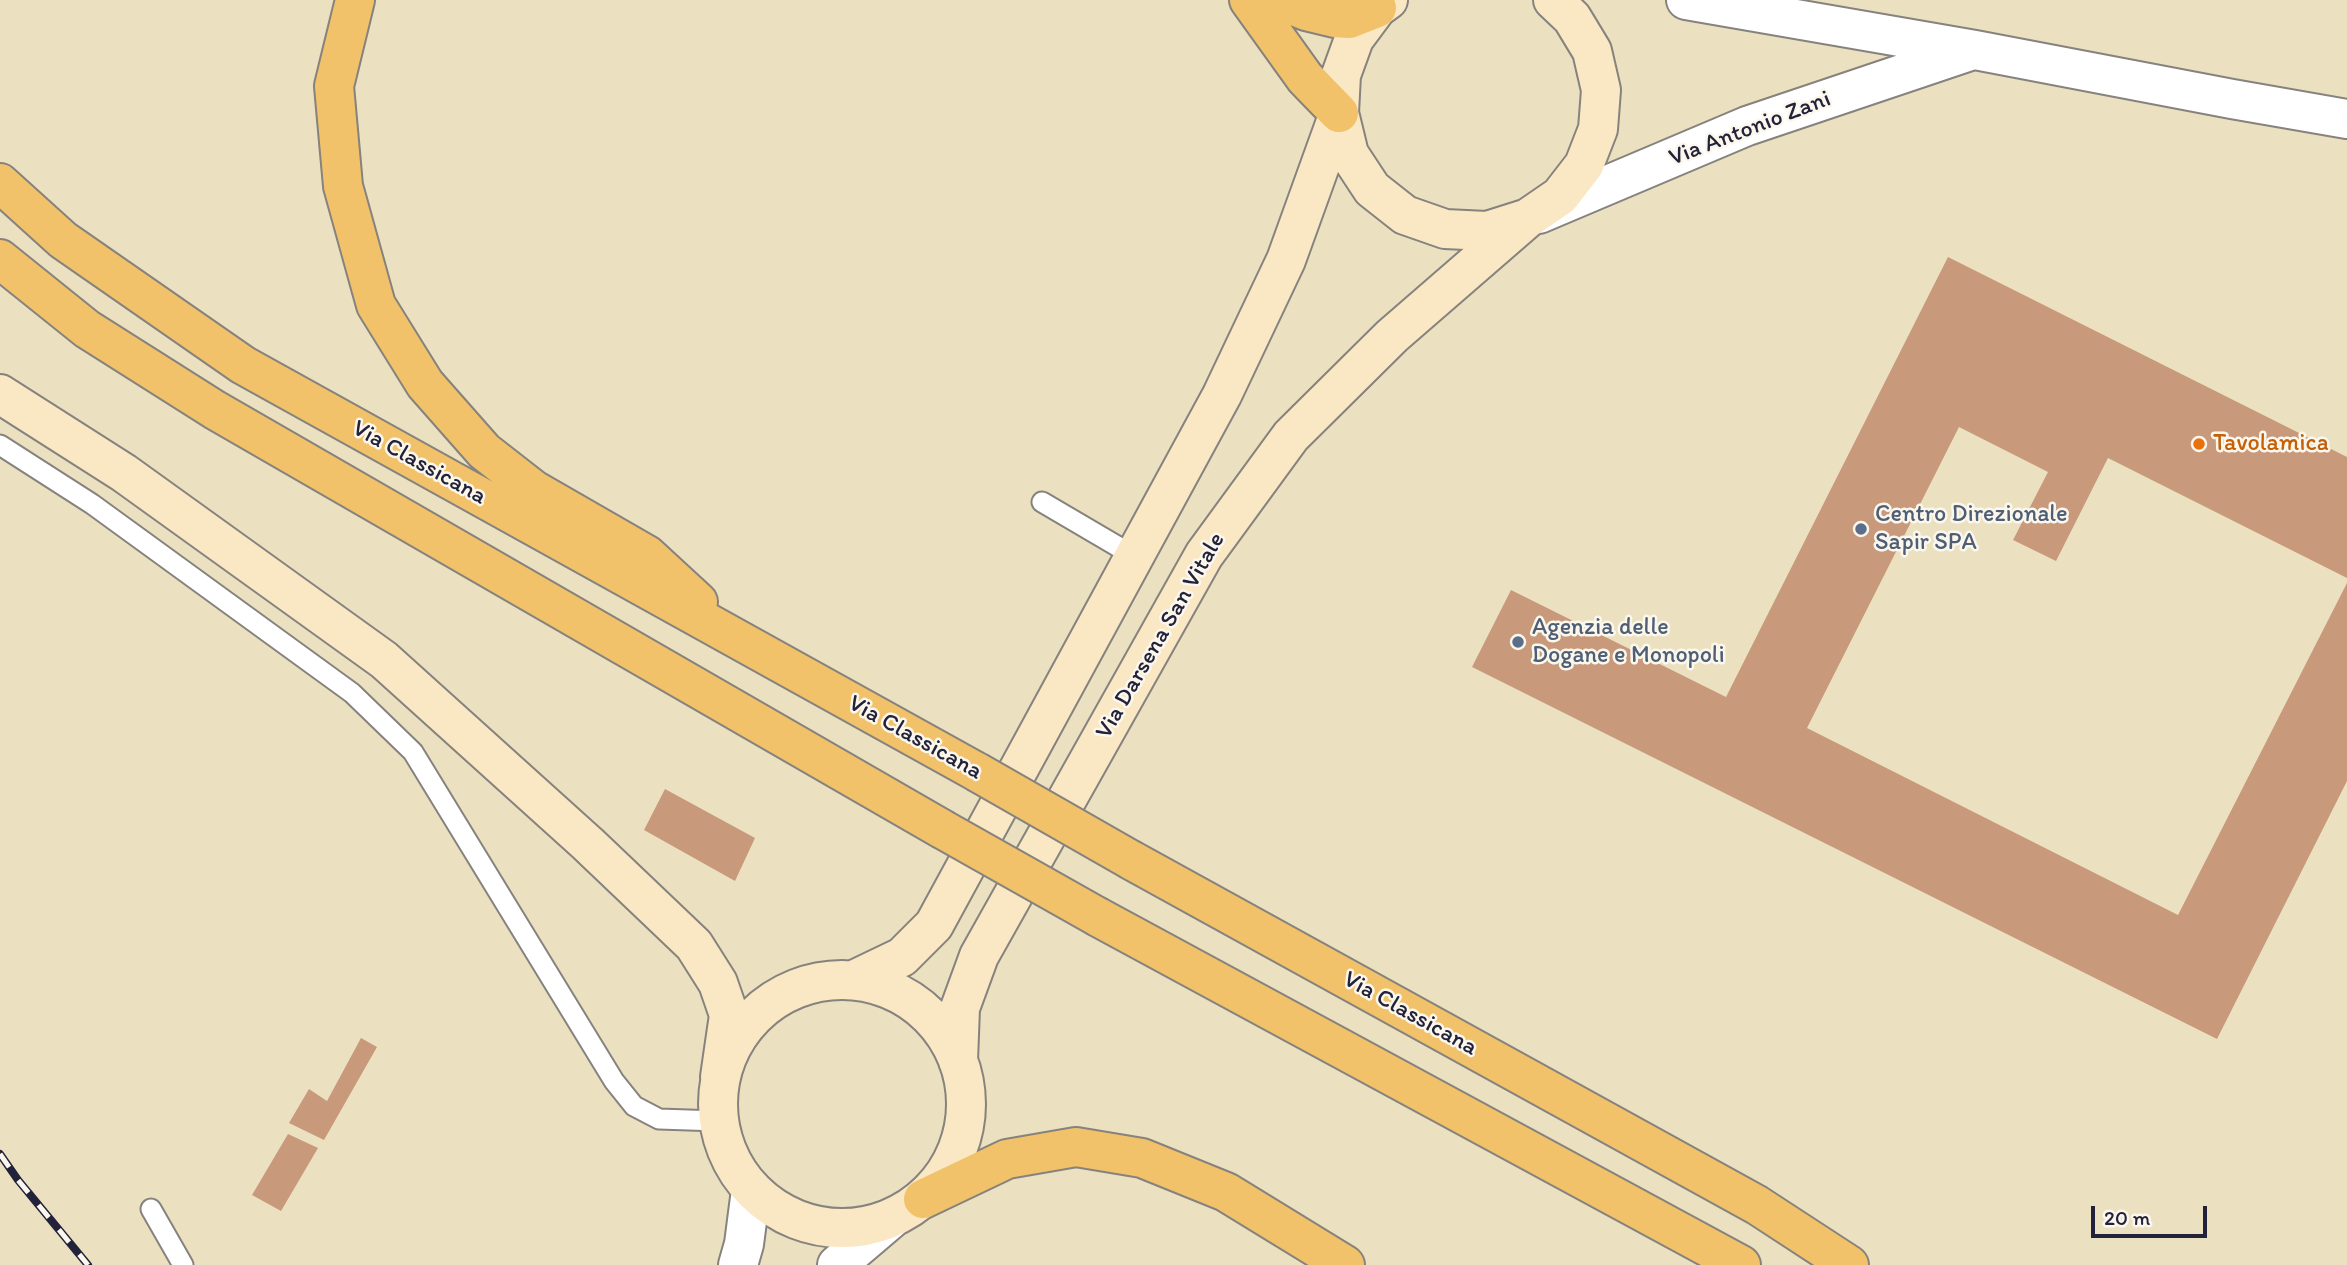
<!DOCTYPE html>
<style>
body{margin:0}
#map{position:relative;width:2347px;height:1265px;overflow:hidden;background:#ebe1c0;font-family:Itim,sans-serif}
canvas{display:block}
.scale{position:absolute;left:2091px;top:1206px;width:116px;height:32px;box-sizing:border-box;border:4px solid #22223b;border-top:0;padding-left:9px;font-size:21px;line-height:24px;white-space:nowrap;color:#22223b;-webkit-text-stroke:5px #fbf7ec;paint-order:stroke}
</style>
<div id="map">
<canvas width="2347" height="1265"></canvas>
<div class="scale">20 m</div>
</div>
<script>
const ctx = document.querySelector('canvas').getContext('2d');
ctx.lineJoin = 'round';
function paint(path, color) { ctx.fillStyle = color; ctx.fill(path, 'evenodd'); }
const poly = rows => new Path2D(rows.map(r => 'M' + r).join(''));
function trace(path, color, width, dash) { ctx.strokeStyle = color; ctx.lineWidth = width; ctx.lineCap = dash ? 'butt' : 'round'; ctx.setLineDash(dash || []); ctx.stroke(path); }
function drawText(font, color, halo, rows, align = 'center') {
  ctx.font = font + ' Itim,sans-serif'; ctx.lineWidth = 5; ctx.setLineDash([]); ctx.textBaseline = 'middle'; ctx.strokeStyle = halo; ctx.fillStyle = color; for (const [text, x, y, turn = 0] of rows) {
    ctx.save(); ctx.translate(x, y); ctx.rotate((+turn || 0) * Math.PI / 180); ctx.textAlign = isNaN(turn) ? turn : align; if (halo) ctx.strokeText(text, 0, 0); ctx.fillText(text, 0, 0); ctx.restore();
  }
}
paint(poly([
 [1948,257,2347,457,2347,578,2108,458,2056,561,2013,540,2048,472,1959,427,1807,728,2178,915,2347,583,2347,781,2217,1039,1472,667,1511,590,1726,697],
 [665,789,755,838,735,881,644,830],
 [361,1038,377,1047,324,1140,289,1123,309,1089,327,1101],
 [288,1134,318,1148,281,1211,252,1195]
]), '#c8997b');
const lane = poly([
 [0,445,92,504,352,693,413,752,614,1081,634,1106,659,1119,718,1121],
 [1042,502,1134,556],
 [151,1209,183,1265]
]);
const street = poly([
 [1686,0,1975,50,2232,99,2347,119],
 [1539,214,1747,126,1970,51],
 [738,1265,744,1244,751,1190],
 [837,1265,891,1219]
]);
const secondary = poly([
 [1388,0,1377,8,1354,39,1341,75,1339,113,1349,154,1372,189,1405,215,1445,229,1487,231,1528,218,1560,196,1584,165,1598,129,1601,90,1592,51,1572,18,1553,0],
 [0,394,124,473,384,660,588,844,694,945,718,983,729,1015,720,1077],
 [854,980,902,957,934,925,1222,395,1286,260,1339,113],
 '718 1104a124 124 0 1 1 248 0a124 124 0 1 1-248 0Z',
 [958,1061,960,1008,979,956,1204,555,1291,436,1392,336,1528,218]
]);
const highway = poly([
 [355,0,334,86,343,186,376,305,425,384,484,451,534,490,647,555,698,602],
 [1249,0,1305,78,1339,113],
 [1279,0,1306,11,1335,18,1349,19,1377,8],
 [0,183,63,240,243,365,977,772],
 [0,259,87,329,215,410,942,829],
 [1131,860,1757,1205,1849,1265],
 [1098,917,1741,1265],
 [923,1199,1007,1159,1076,1147,1142,1158,1226,1192,1345,1265]
]);
trace(lane, '#86827e', 23);
trace(street, '#86827e', 42);
trace(secondary, '#86827e', 42);
trace(highway, '#86827e', 42);
trace(lane, '#fff', 19);
trace(street, '#fff', 38);
trace(secondary, '#fae7c3', 38);
trace(highway, '#f2c26a', 38);
const rail = poly([
 [0,1154,18,1180,88,1265]
]);
trace(rail, '#22223b', 8);
trace(rail, '#fbf7ec', 5, [16]);
const highwayBridge = poly([
 [977,772,1131,860],
 [942,829,1098,917]
]);
trace(highwayBridge, '#86827e', 42, []);
trace(highwayBridge, '#f2c26a', 38);
for (const [x, y, r, color] of [
 [2199,444,7,"#e8710a"],
 [1861,529,7,"#5c6f8a"],
 [1518,642,7,"#5c6f8a"]
]) { const dot = new Path2D(); dot.arc(x, y, r, 0, 2 * Math.PI); ctx.fillStyle = color; ctx.fill(dot); trace(dot, '#fbf7ec', 2.5); }
drawText('24px', '#22223b', '#fbf7ec', [
 ["Via Antonio Zani",1750,129,-21],
 ["Via Classicana",419,463,29],
 ["Via Darsena San Vitale",1161,636,-60],
 ["Via Classicana",915,738,29],
 ["Via Classicana",1410,1014,29]
]);
drawText('24px', '#c56008', '#fbf7ec', [
 ["Tavolamica",2213,444]
], 'left');
drawText('24px', '#4e5e75', '#fbf7ec', [
 ["Centro Direzionale",1875,515],
 ["Sapir SPA",1875,543],
 ["Agenzia delle",1532,628],
 ["Dogane e Monopoli",1532,656]
], 'left');
</script>
